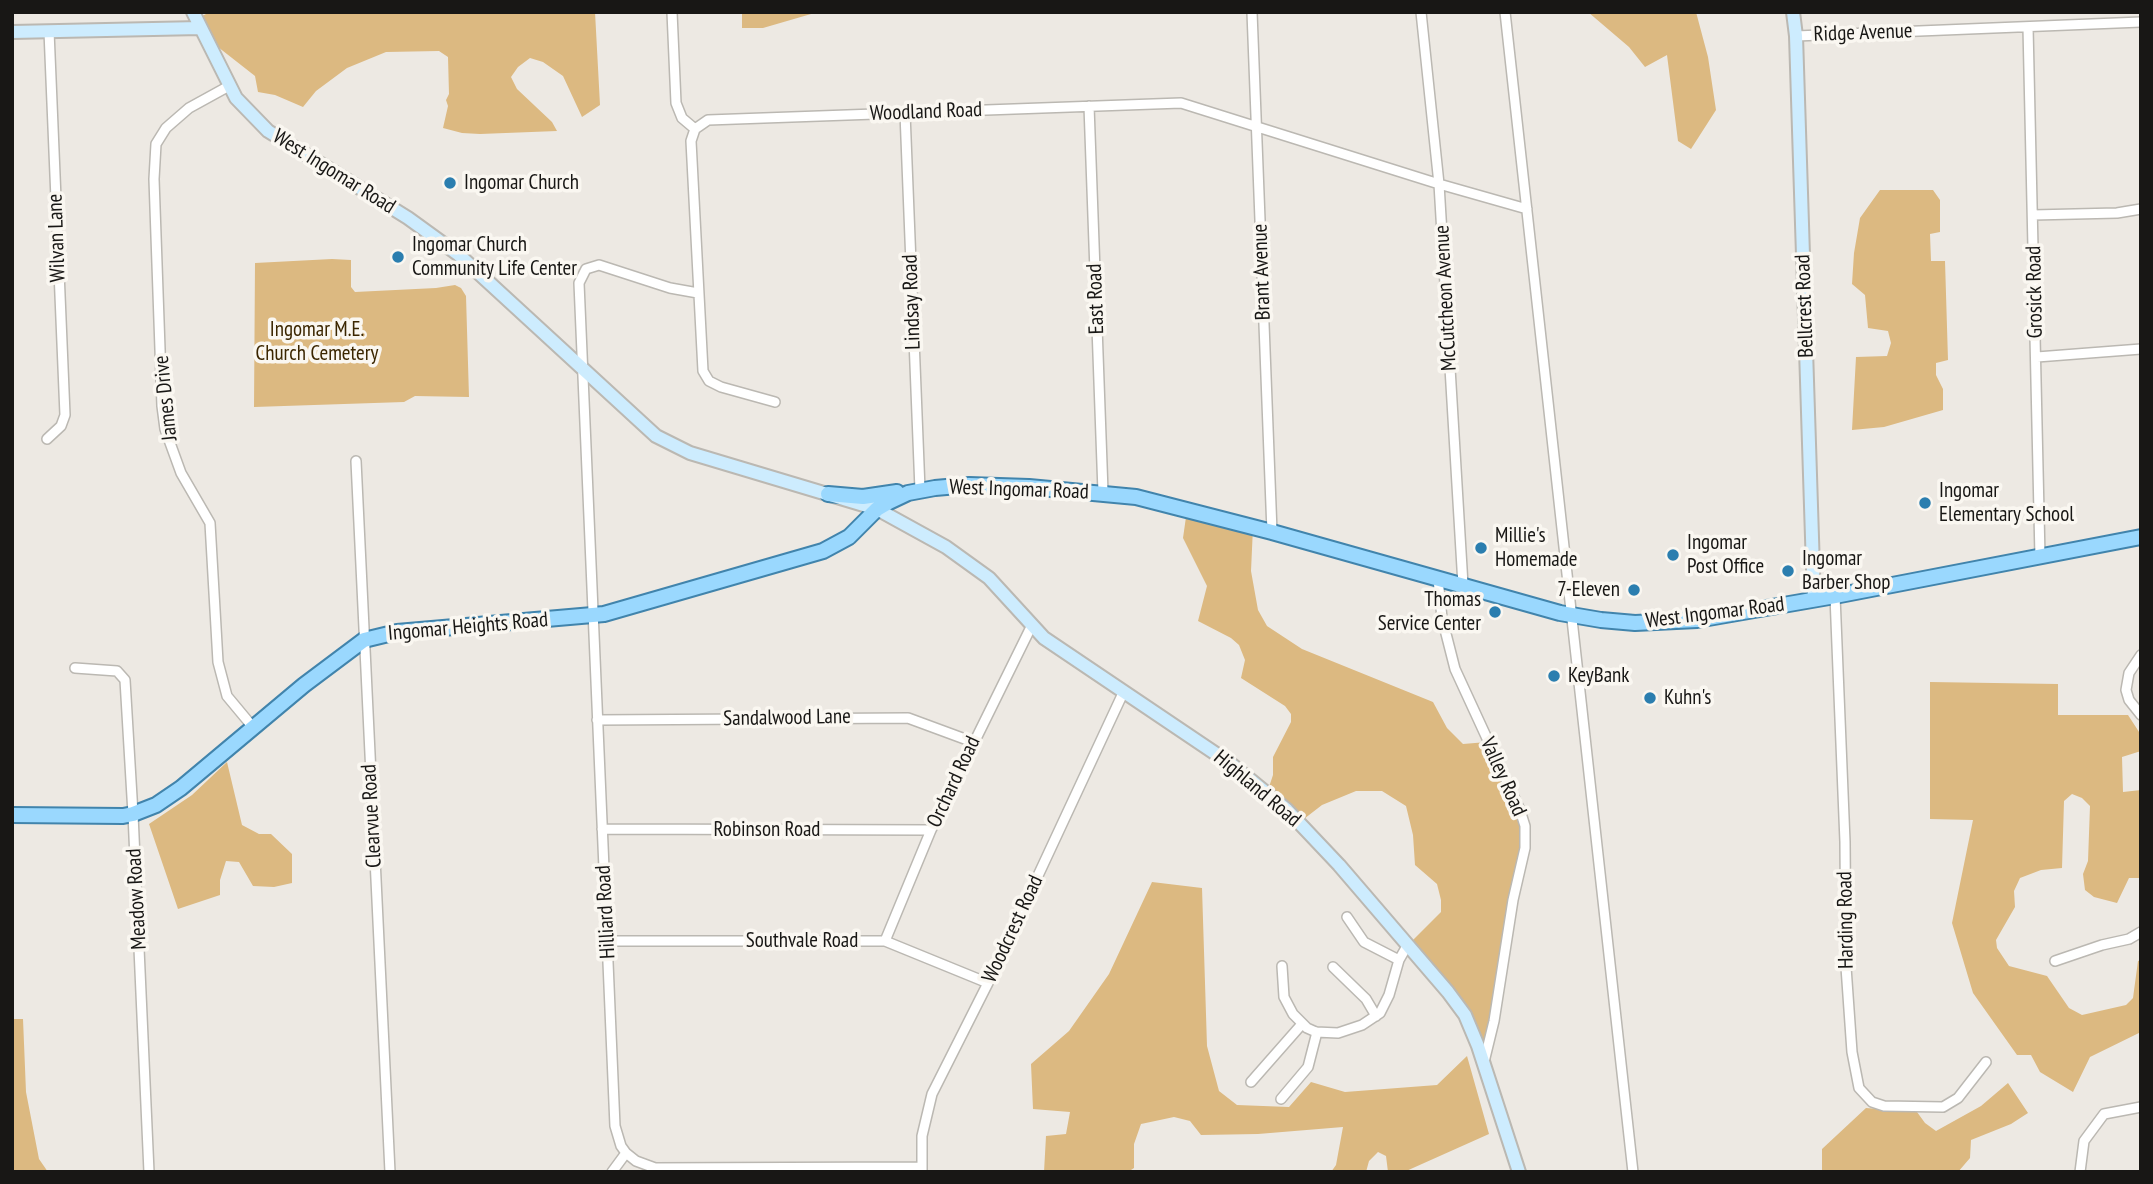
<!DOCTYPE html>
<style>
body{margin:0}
#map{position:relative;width:2153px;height:1184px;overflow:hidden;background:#ede9e3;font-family:"PT Sans Narrow",sans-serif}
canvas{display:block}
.frame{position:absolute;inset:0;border:14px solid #181715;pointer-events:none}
</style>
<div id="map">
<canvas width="2153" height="1184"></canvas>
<div class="frame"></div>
</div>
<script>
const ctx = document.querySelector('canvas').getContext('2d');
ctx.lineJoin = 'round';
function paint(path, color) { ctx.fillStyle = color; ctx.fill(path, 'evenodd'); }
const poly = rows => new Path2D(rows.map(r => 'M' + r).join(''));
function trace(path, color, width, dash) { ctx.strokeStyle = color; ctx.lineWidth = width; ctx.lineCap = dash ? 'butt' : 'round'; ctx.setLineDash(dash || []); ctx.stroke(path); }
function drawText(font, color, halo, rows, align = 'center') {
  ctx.font = font + ' "PT Sans Narrow",sans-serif'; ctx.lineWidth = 7; ctx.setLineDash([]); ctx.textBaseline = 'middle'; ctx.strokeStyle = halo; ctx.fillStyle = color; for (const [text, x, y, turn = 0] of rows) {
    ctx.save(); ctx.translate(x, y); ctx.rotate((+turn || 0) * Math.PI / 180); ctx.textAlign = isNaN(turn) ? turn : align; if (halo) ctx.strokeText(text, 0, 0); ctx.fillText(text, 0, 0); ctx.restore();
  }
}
paint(poly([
 [210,12,595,12,600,105,582,117,563,76,543,62,530,58,518,67,511,77,517,89,552,122,557,131,480,134,462,133,443,128,448,106,446,100,449,94,448,57,439,51,386,52,347,68,316,91,303,107,275,95,258,92,255,76,218,47,208,43,196,19],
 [742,12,818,12,763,28,742,28],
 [1588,12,1696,12,1708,57,1716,110,1691,149,1678,141,1667,55,1645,67,1629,47],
 [1880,190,1933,190,1940,200,1940,232,1930,234,1931,261,1945,261,1948,360,1936,363,1936,375,1943,389,1943,410,1884,427,1852,430,1856,357,1887,356,1891,343,1888,331,1868,328,1865,295,1852,284,1854,253,1860,218],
 [332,259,351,260,351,287,355,292,436,288,455,285,461,288,466,296,469,397,415,396,404,402,254,407,255,263],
 [1187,510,1253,527,1251,571,1258,610,1267,626,1302,649,1433,702,1447,728,1463,744,1487,742,1525,826,1484,1062,1474,1035,1407,946,1441,912,1441,900,1437,884,1415,865,1413,835,1406,806,1382,791,1356,791,1322,805,1300,822,1267,793,1273,775,1273,757,1291,722,1291,714,1285,706,1241,678,1245,660,1239,645,1231,638,1198,621,1207,586,1183,538],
 [1930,682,2058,684,2058,715,2128,715,2141,735,2141,751,2122,757,2123,792,2141,790,2141,878,2129,878,2117,903,2094,897,2085,890,2083,874,2088,861,2090,806,2082,798,2072,794,2064,801,2062,868,2041,870,2020,878,2014,891,2015,907,1996,940,1997,948,2009,966,2047,976,2069,1008,2082,1015,2126,1005,2133,998,2138,961,2141,960,2141,1032,2090,1057,2073,1092,2040,1072,2031,1055,2017,1055,1973,993,1952,923,1973,820,1930,819],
 [227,762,242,825,259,834,271,834,292,854,292,883,274,887,253,886,239,862,226,861,220,880,220,895,178,909,149,824,192,795],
 [1152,882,1202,888,1207,1046,1219,1091,1237,1105,1289,1107,1311,1082,1345,1092,1437,1085,1467,1056,1489,1134,1404,1172,1388,1172,1386,1156,1378,1152,1369,1161,1366,1172,1331,1172,1336,1165,1343,1127,1258,1134,1201,1135,1190,1121,1174,1117,1141,1124,1134,1144,1134,1168,1128,1172,1044,1172,1046,1136,1066,1134,1070,1112,1033,1109,1031,1064,1069,1031,1109,974],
 [12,1019,23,1019,26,1092,39,1159,48,1172,12,1172],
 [2008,1083,2028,1113,2011,1124,1971,1140,1970,1158,1958,1172,1822,1172,1822,1149,1866,1108,1917,1112,1925,1123,1936,1131,1981,1106]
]), '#dcb981');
const street = poly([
 [672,12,676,103,682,118,695,129],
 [1252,12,1272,532],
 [1421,12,1439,184,1463,585],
 [1505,12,1633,1172],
 [2028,27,2040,557],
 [1796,36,2141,22],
 [229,86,189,108,166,128,156,144,154,179,162,406,165,429,181,473,210,523,218,662,227,696,252,726],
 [1089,106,1103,492],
 [905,113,920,490],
 [2033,215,2117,213,2141,209],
 [698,293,670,288,599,265,586,269,579,283,615,1126,621,1146,626,1153,636,1161,655,1168,922,1167],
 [2037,357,2141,349],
 [775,402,721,387,709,381,703,371,691,141,695,129,708,120,1181,103,1439,184,1527,209],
 [47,439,61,426,65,415,49,31],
 [356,461,390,1172],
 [1438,579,1442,618,1455,669,1520,810,1525,826,1525,848,1513,900,1494,1021,1484,1062],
 [1835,596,1845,842,1846,967,1852,1052,1859,1088,1872,1102,1884,1106,1943,1107,1958,1098,1986,1062],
 [2141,655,2129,673,2126,690,2129,700,2141,715],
 [75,668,117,671,125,680,133,814,149,1172],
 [597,720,908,718,973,742],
 [602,829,931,830],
 [1347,917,1364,942,1399,960],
 [607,941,885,941,988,983],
 [885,941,931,830,1031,627],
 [2055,961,2102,945,2129,939,2141,932],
 [1282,966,1284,997,1293,1014,1307,1028,1316,1032,1338,1033,1362,1025,1380,1013,1389,995,1399,960,1407,946],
 [1333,967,1366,999,1376,1016],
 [1251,1082,1302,1024],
 [1281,1099,1308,1067,1317,1032],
 [612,1172,626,1153],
 [922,1172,922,1136,932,1094,988,983,1124,691],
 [2080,1172,2084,1141,2104,1114,2141,1107]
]);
const secondary = poly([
 [193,12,236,98,268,131,408,218,459,255,656,436,690,453,877,509,946,547,989,578,1044,638,1231,764,1287,810,1339,865,1448,992,1465,1015,1478,1046,1519,1172],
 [1793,12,1796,36,1814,600],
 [12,32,200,28]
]);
const primary = poly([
 [828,494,863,497,897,492],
 [12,815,123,816,133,814,156,805,181,788,304,685,364,640,397,632,604,614,823,551,849,537,877,509,889,502,908,493,935,488,969,485,1029,487,1136,497,1272,532,1560,613,1601,620,1635,623,1697,620,1835,596,2141,537]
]);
trace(street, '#bbb8b2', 12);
trace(secondary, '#bbb8b2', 16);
trace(primary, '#4184ac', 18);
trace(street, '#fff', 9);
trace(secondary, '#cdecfe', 12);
trace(primary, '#9ad8fe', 14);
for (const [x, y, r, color] of [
 [450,183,7,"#2b7eaf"],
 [398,257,7,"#2b7eaf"],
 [1925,503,7,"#2b7eaf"],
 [1481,548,7,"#2b7eaf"],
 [1673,555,7,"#2b7eaf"],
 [1788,571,7,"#2b7eaf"],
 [1634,590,7,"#2b7eaf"],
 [1495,612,7,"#2b7eaf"],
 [1554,676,7,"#2b7eaf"],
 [1650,698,7,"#2b7eaf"]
]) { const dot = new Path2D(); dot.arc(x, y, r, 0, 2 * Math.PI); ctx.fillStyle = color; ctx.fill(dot); trace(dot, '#faf7f1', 2.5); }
drawText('21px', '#181715', '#faf7f1', [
 ["Ridge Avenue",1863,33,-2],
 ["Woodland Road",926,112,-2],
 ["West Ingomar Road",334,172,32],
 ["Wilvan Lane",57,238,-92],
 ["Brant Avenue",1262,272,-92],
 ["Grosick Road",2035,292,-91],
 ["McCutcheon Avenue",1446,298,-93],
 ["East Road",1096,299,-92],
 ["Lindsay Road",912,302,-92],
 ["Bellcrest Road",1805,306,-92],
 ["James Drive",166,398,-96],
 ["West Ingomar Road",1019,490,2],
 ["West Ingomar Road",1715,613,-7],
 ["Ingomar Heights Road",468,627,-5],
 ["Sandalwood Lane",787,718,-1],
 ["Valley Road",1503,777,66],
 ["Orchard Road",954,782,-65],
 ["Highland Road",1257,789,40],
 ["Clearvue Road",372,816,-93],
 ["Robinson Road",767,830],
 ["Meadow Road",137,899,-93],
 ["Hilliard Road",606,912,-93],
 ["Harding Road",1846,920,-91],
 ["Woodcrest Road",1013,929,-65],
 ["Southvale Road",802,941]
]);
drawText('21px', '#181715', '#faf7f1', [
 ["Ingomar Church",464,183],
 ["Ingomar Church",412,245],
 ["Community Life Center",412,269],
 ["Ingomar",1939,491],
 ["Elementary School",1939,515],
 ["Millie's",1495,536],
 ["Homemade",1495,560],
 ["Ingomar",1687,543],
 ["Post Office",1687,567],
 ["Ingomar",1802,559],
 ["Barber Shop",1802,583],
 ["7-Eleven",1620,590,"right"],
 ["Thomas",1481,600,"right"],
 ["Service Center",1481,624,"right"],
 ["KeyBank",1568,676],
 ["Kuhn's",1664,698]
], 'left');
drawText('21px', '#3b2600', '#faf7f1', [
 ["Ingomar M.E.",317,330],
 ["Church Cemetery",317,354]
]);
</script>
